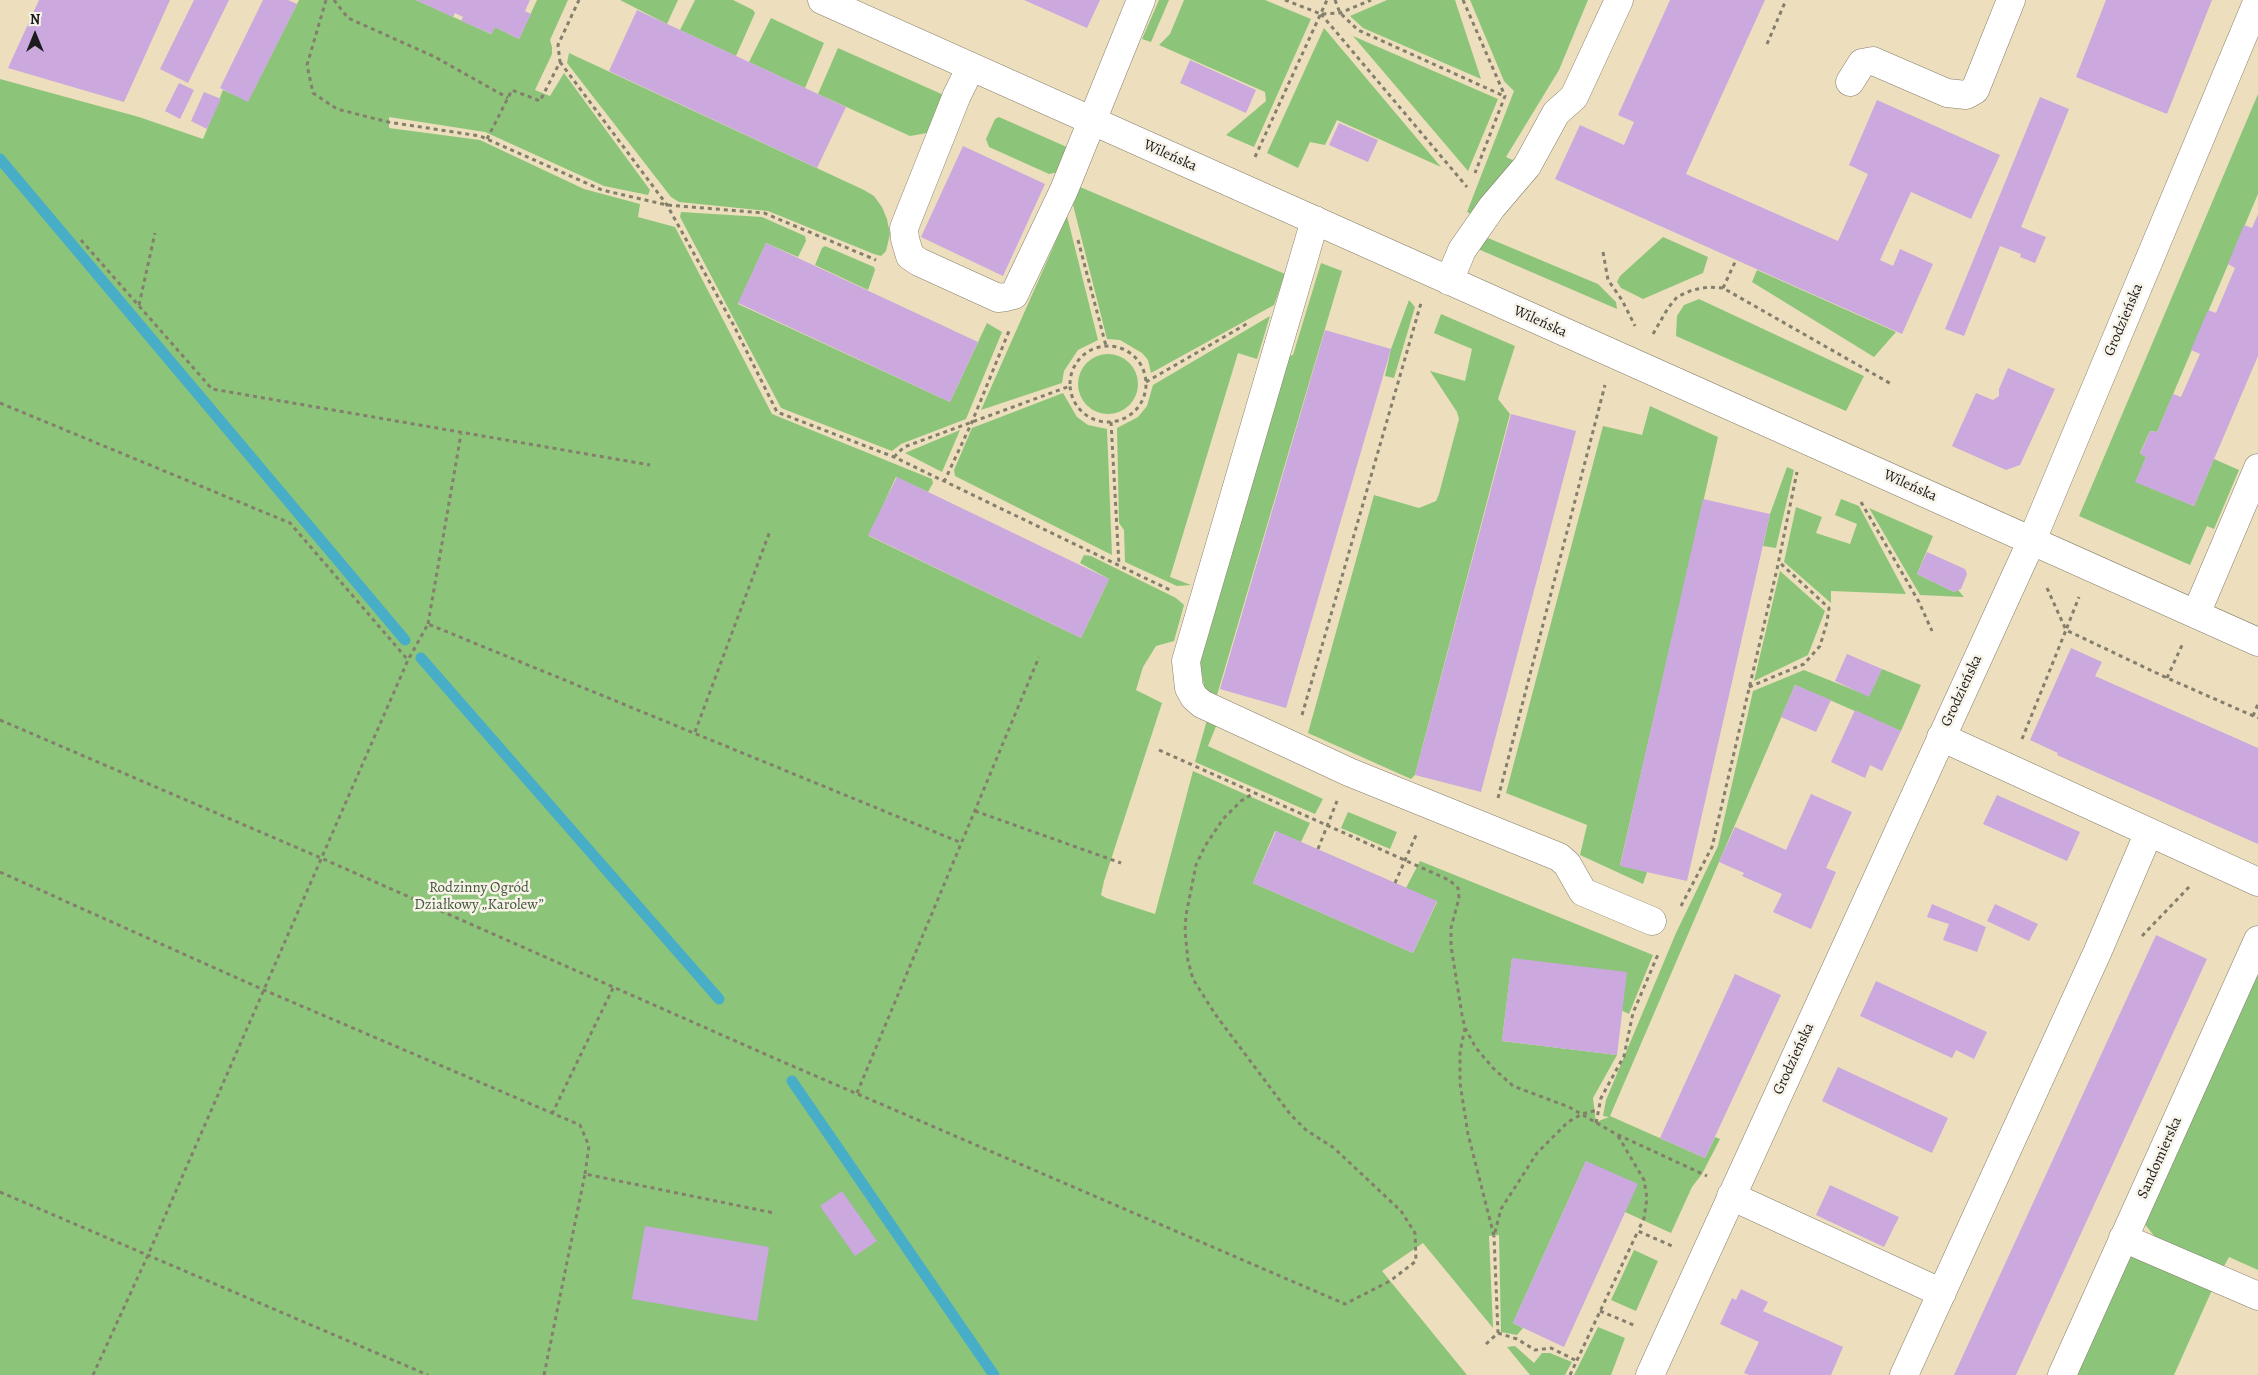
<!DOCTYPE html>
<meta charset="utf-8">
<style>
body{margin:0}
#map{position:relative;width:2258px;height:1375px;overflow:hidden;background:#eddfbd;font-family:Alegreya,serif}
canvas{display:block}
.north{position:absolute;left:10px;top:10px;width:50px;height:50px;-webkit-text-stroke:4px #f7f3e8;paint-order:stroke;rotate:0deg;font-size:14px;font-weight:700;line-height:20px;text-align:center;color:#1c1c1c}
.north::after{content:'';display:block;margin:auto;width:18px;height:22px;background:#1c1c1c;clip-path:polygon(50% 0,100% 100%,50% 72%,0 100%)}
</style>
<div id="map">
<canvas width="2258" height="1375"></canvas>
<div class="north">N</div>
</div>
<script>
const ctx = document.querySelector('canvas').getContext('2d');
ctx.lineJoin = 'round';
function paint(path, color) { ctx.fillStyle = color; ctx.fill(path, 'evenodd'); }
const poly = rows => new Path2D(rows.map(r => 'M' + r).join(''));
function trace(path, color, width, dash) { ctx.strokeStyle = color; ctx.lineWidth = width; ctx.lineCap = dash ? 'butt' : 'round'; ctx.setLineDash(dash || []); ctx.stroke(path); }
function drawText(font, color, halo, rows, align = 'center') {
  ctx.font = font + ' Alegreya,serif'; ctx.lineWidth = 5; ctx.setLineDash([]); ctx.textBaseline = 'middle'; ctx.strokeStyle = halo; ctx.fillStyle = color; for (const [text, x, y, turn = 0] of rows) {
    ctx.save(); ctx.translate(x, y); ctx.rotate((+turn || 0) * Math.PI / 180); ctx.textAlign = isNaN(turn) ? turn : align; if (halo) ctx.strokeText(text, 0, 0); ctx.fillText(text, 0, 0); ctx.restore();
  }
}
paint(poly([
 [299,0,416,0,491,34,495,27,519,39,537,0,568,0,550,40,552,47,552,54,535,90,550,96,564,73,650,190,648,195,604,186,485,132,389,117,389,128,480,140,584,189,640,204,638,217,675,227,772,414,932,479,933,483,928,492,896,477,869,536,1081,638,1109,579,1080,563,1084,555,1091,556,1176,598,1184,605,1174,641,1156,646,1143,667,1136,690,1162,703,1104,881,1101,895,1106,898,1155,914,1193,771,1310,823,1301,842,1275,831,1253,883,1413,953,1437,902,1406,888,1420,861,1653,955,1629,1014,1512,959,1502,1041,1617,1055,1593,1098,1596,1122,1609,1117,1603,1116,1606,1100,1676,933,1718,846,1753,691,1804,670,1869,696,1882,669,1921,685,1901,731,1795,685,1610,1116,1705,1158,1715,1137,1720,1139,1702,1174,1692,1187,1671,1233,1625,1212,1586,1161,1513,1323,1523,1328,1517,1335,1501,1332,1499,1235,1489,1236,1493,1328,1423,1243,1382,1271,1467,1375,0,1375,0,79,139,117,203,139,223,90,248,101],
 [620,0,678,0,667,24],
 [695,0,733,0,753,10,755,13,736,56,680,30],
 [1159,0,1169,0,1151,42,1142,39],
 [1184,0,1265,0,1311,19,1254,147,1226,135,1266,101,1265,92,1159,45,1170,34],
 [1387,0,1455,0,1481,79,1363,28,1350,16],
 [1470,0,1588,0,1559,70,1506,157,1519,163,1471,214,1467,212,1514,91,1504,81],
 [771,18,824,43,805,88,749,62],
 [1324,28,1441,167,1337,120,1325,145,1310,142,1298,168,1267,153],
 [1353,36,1498,99,1468,171],
 [838,48,946,96,927,133,910,136,818,94],
 [569,53,864,190,874,196,882,207,887,219,890,234,886,251,881,256,874,254,768,211,679,202,671,197,567,63],
 [2258,94,2258,194,2157,432,2150,431,2140,453,2146,457,2136,482,2194,506,2214,459,2239,470,2214,529,2207,526,2190,565,2079,516],
 [999,117,1069,148,1059,172,1049,174,989,147,986,139,995,119],
 [1080,187,1285,274,1274,305,1151,373,1148,360,1142,353,1120,340,1107,339,1073,205],
 [681,212,762,217,805,236,806,241,798,257,766,243,738,304,950,402,987,323,1002,332,966,419,901,444,892,451,781,408,680,217],
 [1067,216,1098,340,1078,350,1064,371,1062,383,981,410],
 [1663,237,1708,257,1703,273,1643,299,1621,288,1617,282,1620,276],
 [1488,238,1598,284,1616,302,1617,309,1478,249,1480,243],
 [825,246,874,267,875,270,868,290,815,265,822,248],
 [1321,263,1342,271,1217,695,1209,692,1204,686,1200,663,1281,359,1293,355],
 [1757,270,1896,332,1874,357,1752,282],
 [1699,299,1864,376,1846,411,1676,336,1677,316,1684,305],
 [1409,300,1415,307,1394,378,1385,376,1391,349],
 [1441,314,1515,346,1498,399,1510,414,1415,775,1411,779,1308,733,1374,495,1419,508,1436,501,1439,494,1459,419,1457,412,1430,371,1465,381,1472,349,1434,333],
 [1270,316,1257,359,1238,353,1170,577,1191,585,1177,586,1125,562,1124,530,1119,523,1117,428,1138,417,1147,406,1153,385],
 '1078 384a30 30 0 1 1 60 0a30 30 0 1 1-60 0Z',
 [1063,393,1077,417,1088,425,1107,429,1112,555,955,476,954,470,972,428],
 [1650,406,1718,437,1620,865,1647,872,1643,884,1580,855,1587,825,1506,793,1603,426,1642,435],
 [960,430,942,472,905,453],
 [1787,467,1794,470,1776,548,1763,546,1770,514],
 [1841,499,1859,506,1906,594,1831,591,1831,603,1784,562,1796,507,1822,517,1816,533,1850,544,1857,524,1835,515],
 [1869,508,1933,536,1917,574,1954,592,1958,590,1964,597,1920,595],
 [1780,571,1825,611,1808,655,1754,681],
 [1207,720,1217,724,1208,746,1323,799,1315,814,1195,762],
 [1348,812,1397,832,1390,849,1341,828],
 [2258,965,2258,1270,2229,1257,2223,1268,2155,1237,2143,1222],
 [1634,1250,1658,1261,1636,1311,1611,1300],
 [2136,1255,2212,1290,2174,1375,2070,1375,2125,1256],
 [1598,1327,1625,1338,1611,1375,1574,1375],
 [1515,1346,1534,1363,1542,1353,1550,1353,1572,1362,1565,1375,1530,1375,1507,1347]
]), '#8cc579');
trace(poly([
 [0,159,405,640],
 [421,658,719,999],
 [792,1081,994,1375]
]), '#48aec8', 11);
paint(poly([
 [39,0,170,0,124,102,8,68],
 [194,0,229,0,188,83,160,69],
 [263,0,288,0,297,4,248,102,220,88],
 [416,0,530,0,525,11,531,14,519,39,495,27,492,34,461,21,463,17,455,13,453,17],
 [1024,0,1100,0,1087,28],
 [1670,0,1765,0,1686,174,1838,241,1868,174,1849,165,1877,100,2000,155,1971,219,1911,192,1880,260,1893,266,1900,249,1933,264,1902,334,1555,179,1580,125,1624,145,1634,122,1618,115],
 [2106,0,2212,0,2167,114,2076,77],
 [637,10,846,107,817,168,609,71],
 [1190,60,1256,90,1246,113,1180,83],
 [179,83,194,90,180,119,165,111],
 [204,92,221,99,207,129,191,121],
 [2040,97,2069,109,2021,227,2046,237,2035,263,2020,257,2021,254,2000,246,1964,336,1945,329],
 [1339,123,1378,140,1368,162,1329,145],
 [963,146,1045,184,1003,276,921,237],
 [2258,214,2258,356,2194,506,2135,482,2146,457,2140,454,2150,431,2157,432,2173,394,2181,397,2200,354,2191,350,2208,310,2216,313,2235,268,2228,264,2244,225,2252,228],
 [766,243,978,342,950,402,738,303],
 [1325,330,1391,349,1286,708,1220,689],
 [2008,368,2055,389,2020,465,2006,470,1952,446,1976,393,1993,400,1999,396,1999,389],
 [1511,414,1576,431,1481,792,1415,775],
 [897,477,1109,579,1081,638,868,535],
 [1703,499,1770,514,1687,881,1620,866],
 [1927,552,1965,569,1967,574,1961,589,1954,592,1917,574],
 [2071,648,2102,662,2095,676,2258,748,2258,844,2057,755,2058,753,2030,740],
 [1847,654,1882,669,1869,697,1835,681],
 [1795,685,1831,700,1816,732,1781,717],
 [1855,710,1901,731,1882,771,1870,765,1865,778,1831,762],
 [1811,794,1852,812,1826,868,1836,872,1811,929,1773,912,1782,894,1742,876,1744,873,1719,862,1735,827,1786,850],
 [1997,795,2080,832,2067,861,1983,824],
 [1276,831,1437,901,1413,953,1253,883],
 [1932,904,1986,927,1977,952,1943,940,1949,924,1927,917],
 [1995,904,2038,924,2029,941,1987,921],
 [2156,935,2207,959,2016,1375,1954,1375],
 [1512,958,1627,972,1617,1055,1502,1041],
 [1735,974,1781,995,1705,1158,1660,1138],
 [1876,981,1987,1032,1974,1059,1956,1050,1952,1058,1860,1016],
 [1838,1067,1948,1118,1932,1153,1822,1101],
 [1586,1161,1638,1184,1564,1347,1513,1323],
 [1830,1185,1899,1217,1884,1247,1816,1215],
 [842,1191,877,1241,855,1256,820,1206],
 [645,1226,769,1247,757,1321,632,1299],
 [1741,1289,1768,1302,1763,1311,1843,1347,1831,1375,1749,1375,1744,1373,1759,1342,1720,1324,1732,1298,1736,1300]
]), '#cba8de');
const minor = poly([
 [822,0,2258,642],
 [971,67,957,95,904,228,905,239,910,256,919,262,998,298,1006,297,1014,295,1064,190,1141,0],
 [1850,82,1862,63,1873,61,1947,93,1966,95,1975,90,2011,0],
 [1315,220,1186,661,1189,688,1194,697,1202,704,1293,746,1349,772,1559,857,1567,864,1583,892,1652,921],
 [1449,281,1462,250,1492,207,1527,166,1556,113,1574,97,1619,0],
 [2196,614,2258,468],
 [1941,737,2258,882],
 [1731,1196,1942,1293],
 [2123,1238,2258,1296],
 [1650,1375,2032,540,2258,0],
 [1904,1375,2097,953,2149,832],
 [2062,1375,2258,940]
]);
trace(minor, '#847e6c', 29);
trace(poly([
 [326,0,307,65,313,93,337,109,388,122,480,136,602,190,667,205,764,213,876,260],
 [334,0,348,18,435,57,508,98],
 [1285,0,1321,14,1340,13,1371,0],
 [1335,0,1340,13,1358,30,1504,96],
 [1463,0,1505,96,1475,173],
 [1321,14,1467,187],
 [1767,44,1786,0],
 [560,62,667,205,733,324,777,412,894,457,1172,591],
 [487,139,512,90,540,101,560,62,558,45,579,0],
 [1255,157,1327,0],
 [81,240,212,389,650,465],
 [1078,240,1106,346],
 [1603,252,1608,280,1622,300,1635,326],
 [1723,288,1736,260],
 [139,305,155,233],
 [1653,334,1668,308,1677,297,1692,290,1709,287,1723,288,1893,385],
 '1070 384a38 38 0 1 1 76 0a38 38 0 1 1-76 0Z',
 [1146,382,1250,322],
 [0,403,290,523,408,660],
 [1111,422,1119,565],
 [894,457,904,447,1070,386],
 [944,482,972,422,1009,331],
 [1861,502,1919,602,1932,631],
 [2047,588,2066,630,2079,597],
 [428,624,461,434],
 [2167,678,2183,643],
 [1749,687,1804,664,1820,646,1827,622,1829,608,1779,562],
 [1302,715,1421,303],
 [2253,716,2258,704],
 [0,720,321,858,774,1058,1345,1304,1390,1281,1416,1261,1415,1233,1401,1211,1334,1148,1306,1130,1290,1114,1215,1014,1193,979,1188,961,1185,931,1186,915,1196,865,1205,846,1223,819,1241,801,1254,793],
 [695,732,770,531],
 [2022,739,2066,630,2167,678,2258,718],
 [1159,750,1449,880,1458,888,1459,898,1451,928,1451,946,1462,1015,1465,1028,1476,1048,1493,1068,1513,1086,1569,1107,1614,1133,1707,1176],
 [1498,798,1605,385],
 [975,811,1121,863],
 [1318,849,1337,801],
 [0,872,264,990,580,1125,589,1146,585,1174],
 [1395,883,1417,833],
 [1681,906,1712,847,1777,569,1797,472],
 [2142,936,2190,886],
 [1465,1028,1460,1052,1460,1083,1468,1134,1494,1236,1501,1209,1537,1153,1568,1122,1582,1114,1598,1110],
 [857,1093,1039,657],
 [552,1114,614,986],
 [1596,1123,1601,1098,1624,1056,1633,1013,1659,952],
 [1618,1136,1644,1180,1647,1198,1644,1218,1638,1231],
 [0,1192,428,1375],
 [1600,1311,1636,1326],
 [1498,1333,1517,1339,1535,1350,1551,1348,1577,1361],
 [1486,1344,1498,1333,1494,1236],
 [93,1375,148,1255,408,660,428,624,962,843],
 [544,1375,585,1174,774,1213],
 [1570,1375,1638,1231,1672,1246]
]), '#847e6c', 3, [4, 4]);
trace(minor, '#fff', 28);
drawText('15px', '#1c1c1c', '#f7f3e8', [
 ["Wileńska",1170,156,24],
 ["Grodzieńska",2124,320,-67],
 ["Wileńska",1540,322,24],
 ["Wileńska",1910,486,24],
 ["Grodzieńska",1962,691,-65],
 ["Grodzieńska",1794,1059,-65],
 ["Sandomierska",2160,1158,-66]
]);
drawText('15px', '#43573d', '#f7f3e8', [
 ["Rodzinny Ogród",479,888],
 ["Działkowy „Karolew”",479,905]
]);
</script>
